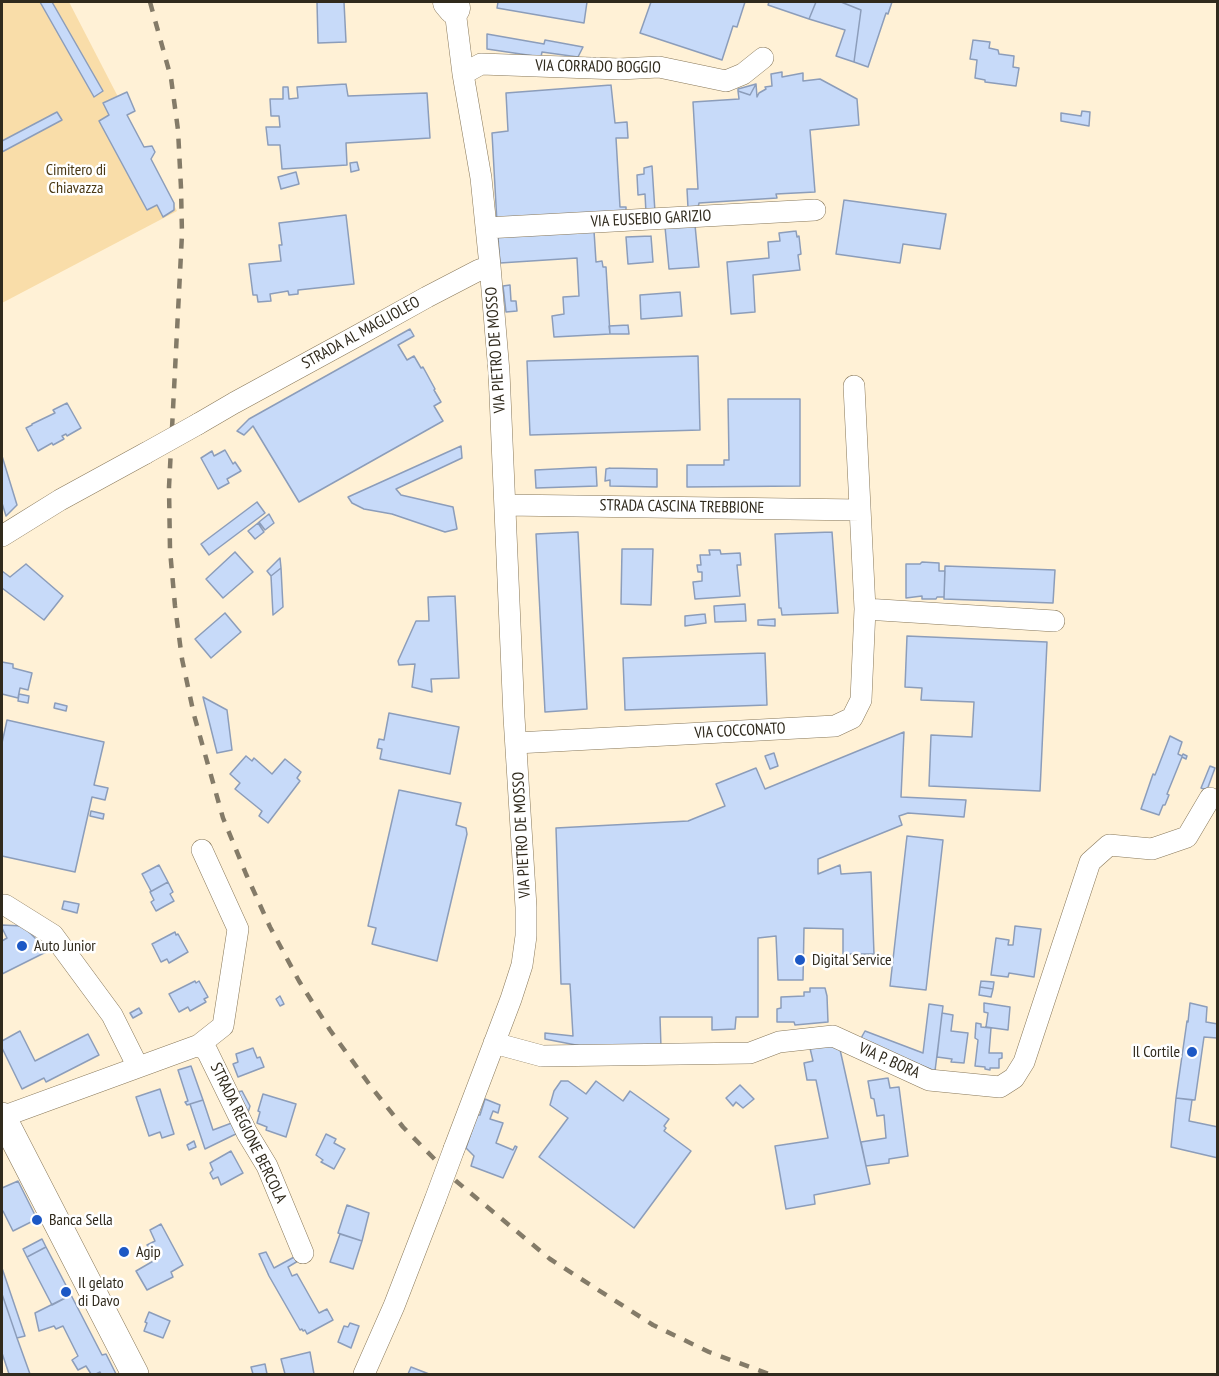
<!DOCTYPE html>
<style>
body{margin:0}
#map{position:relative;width:1219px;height:1376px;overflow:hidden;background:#fff1d6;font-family:"PT Sans Narrow",sans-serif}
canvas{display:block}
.frame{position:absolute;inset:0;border:3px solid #302a1d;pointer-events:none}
</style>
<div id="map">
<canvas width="1219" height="1376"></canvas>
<div class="frame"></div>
</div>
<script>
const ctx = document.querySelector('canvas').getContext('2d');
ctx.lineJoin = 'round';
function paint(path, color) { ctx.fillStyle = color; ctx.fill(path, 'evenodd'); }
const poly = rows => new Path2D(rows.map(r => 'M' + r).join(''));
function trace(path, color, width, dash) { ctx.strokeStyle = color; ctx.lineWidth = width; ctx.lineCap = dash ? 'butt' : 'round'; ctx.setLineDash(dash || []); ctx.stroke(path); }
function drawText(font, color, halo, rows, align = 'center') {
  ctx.font = font + ' "PT Sans Narrow",sans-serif'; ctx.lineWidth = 5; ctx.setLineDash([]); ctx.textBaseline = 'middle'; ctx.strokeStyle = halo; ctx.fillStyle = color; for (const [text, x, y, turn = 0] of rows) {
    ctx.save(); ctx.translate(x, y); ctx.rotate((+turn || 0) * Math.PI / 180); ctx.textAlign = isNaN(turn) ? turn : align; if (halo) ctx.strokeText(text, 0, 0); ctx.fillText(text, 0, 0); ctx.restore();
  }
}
paint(poly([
 [2,2,69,2,177,211,2,303]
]), '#f9dda9');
const building = poly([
 [40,2,52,2,103,91,94,97,40,2],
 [317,2,344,2,346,42,318,43,317,2],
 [498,2,587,2,584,23,497,8,498,2],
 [651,2,745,2,737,27,733,26,722,60,640,33,651,2],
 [769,2,816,2,809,19,768,5,769,2],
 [816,2,841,2,861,10,854,62,836,56,845,30,809,19,816,2],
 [841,2,892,2,888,14,886,13,868,67,854,62,861,10,841,2],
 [487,34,544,44,545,40,583,47,578,57,542,52,541,57,487,49,487,34],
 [973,40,990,42,989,48,998,50,999,54,1014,56,1013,67,1019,68,1016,86,985,82,985,80,975,78,977,60,970,59,973,40],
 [782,72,782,77,803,73,803,81,820,79,857,99,859,125,810,130,815,192,776,194,777,198,699,203,698,208,688,208,687,189,698,189,693,102,739,99,738,91,750,95,756,84,757,97,759,93,766,89,765,87,772,86,771,74,782,72],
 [346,84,348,96,427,93,430,138,346,143,347,165,282,169,280,145,268,145,266,127,280,127,279,116,271,116,270,99,283,99,283,87,288,87,289,99,298,98,297,87,346,84],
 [756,84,750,95,738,91,738,89,756,84],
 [611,85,615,123,627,122,628,138,616,138,620,207,626,207,626,214,497,223,492,133,508,131,506,93,611,85],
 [127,92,135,111,127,115,144,147,152,146,155,152,151,159,174,203,174,210,163,217,157,205,147,210,99,121,109,115,103,103,127,92],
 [1082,111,1090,112,1089,126,1061,121,1061,113,1081,116,1082,111],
 [57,112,62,120,2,152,2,141,57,112],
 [357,162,359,170,351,172,350,163,357,162],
 [652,166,655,212,646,213,645,194,638,195,637,175,644,174,644,168,652,166],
 [296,172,299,184,281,189,278,177,296,172],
 [844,200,946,214,940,249,903,244,900,263,836,254,844,200],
 [346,215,354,284,298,290,298,294,289,295,288,291,270,294,271,301,258,302,257,295,253,295,249,264,281,261,279,245,282,245,279,223,346,215],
 [695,225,699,267,669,269,665,227,695,225],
 [594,231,596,262,602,261,603,267,606,267,610,334,554,337,552,316,564,314,563,297,579,296,577,258,500,263,498,237,594,231],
 [796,231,797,237,799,236,801,254,798,255,800,270,753,275,755,312,731,314,727,262,769,258,768,242,780,241,779,233,796,231],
 [651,236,653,262,628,264,626,237,651,236],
 [510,285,511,301,516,301,517,311,506,312,503,286,510,285],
 [680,292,682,316,641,319,640,295,680,292],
 [628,325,629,334,610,334,609,326,628,325],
 [410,329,414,336,398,345,407,360,414,356,421,368,423,367,435,389,434,390,441,402,434,406,443,421,299,502,253,426,244,435,237,431,249,419,410,329],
 [698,356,700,430,530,435,527,361,698,356],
 [728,399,800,399,800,486,687,487,687,465,724,465,724,460,729,460,728,399],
 [67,403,81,428,67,436,66,434,62,436,64,439,53,445,52,443,38,451,26,428,32,425,32,424,55,413,53,410,67,403],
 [461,446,462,458,396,489,401,495,453,507,457,529,445,532,392,514,364,509,352,503,348,497,461,446],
 [225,450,233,464,235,462,241,471,227,479,229,483,218,489,201,458,212,451,214,456,225,450],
 [2,456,17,505,6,516,2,503,2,456],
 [596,467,597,486,536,488,535,470,596,467],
 [610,468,657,469,657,487,610,486,610,480,605,481,606,469,610,468],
 [257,502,265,513,209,555,201,544,257,502],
 [269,514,274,523,265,530,259,522,269,514],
 [258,523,264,532,255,539,248,531,258,523],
 [578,532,587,709,545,712,536,534,578,532],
 [832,532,838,613,782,615,781,608,779,608,775,534,832,532],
 [622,549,653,549,651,605,621,604,622,549],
 [709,550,720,550,721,554,740,553,741,565,737,565,740,596,695,599,693,582,702,581,702,572,698,572,697,565,701,565,700,555,710,555,709,550],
 [235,552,253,572,223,598,206,579,235,552],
 [280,558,281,568,271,576,267,571,280,558],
 [922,562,939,563,939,571,945,571,944,597,937,597,936,599,922,599,922,596,906,598,906,564,920,564,922,562],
 [26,564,63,596,44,620,2,588,2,571,10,577,26,564],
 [945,566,1055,570,1053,603,944,599,945,566],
 [281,568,283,607,273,615,271,576,281,568],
 [455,596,459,678,431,679,432,692,412,687,415,664,399,665,398,661,416,621,429,621,428,597,455,596],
 [745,604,746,621,715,622,714,606,745,604],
 [225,613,241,632,211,658,195,639,225,613],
 [705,614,706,623,685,626,685,616,705,614],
 [775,619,775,626,758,625,758,620,775,619],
 [907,636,1047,642,1040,791,929,786,931,735,972,737,974,702,921,700,922,688,905,687,907,636],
 [765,653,767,705,625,710,623,658,765,653],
 [2,662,13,664,13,668,32,673,28,690,20,688,18,698,2,694,2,662],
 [19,694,29,696,28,703,18,701,19,694],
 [203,697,227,710,232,750,217,753,203,697],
 [55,703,67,706,66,711,54,708,55,703],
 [389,713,459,727,450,774,380,759,382,749,377,748,379,739,384,740,389,713],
 [7,720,104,742,94,785,108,788,105,800,92,797,75,872,2,856,2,743,7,720],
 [904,732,901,797,966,800,964,817,908,813,899,816,902,825,818,859,818,874,840,865,841,874,871,872,874,954,843,954,843,929,804,928,803,980,778,980,776,936,758,938,758,1017,736,1017,735,1029,712,1030,712,1017,660,1017,661,1048,581,1046,545,1039,545,1033,573,1036,570,984,561,984,556,828,688,821,725,806,716,784,756,768,765,789,904,732],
 [1170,736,1182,742,1178,754,1182,756,1183,754,1187,756,1186,759,1182,757,1167,794,1169,795,1165,805,1163,805,1159,815,1141,809,1153,774,1155,775,1170,736],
 [774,753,778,766,770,769,765,756,774,753],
 [246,756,252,761,254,758,272,774,285,759,301,772,297,778,300,781,268,823,259,816,262,811,235,789,240,783,230,774,246,756],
 [1210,766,1215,768,1207,790,1201,788,1210,766],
 [399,790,461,803,456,825,466,828,467,834,437,961,372,944,376,928,368,926,399,790],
 [91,811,104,814,103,819,90,816,91,811],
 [907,836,943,840,926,990,890,986,907,836],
 [159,865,168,882,150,892,151,891,142,874,159,865],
 [168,882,173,892,170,894,174,901,156,911,151,902,154,900,150,892,168,882],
 [64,901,79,904,77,913,62,909,64,901],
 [2,925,23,926,48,951,2,974,2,941,7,938,2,928,2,925],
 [1015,926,1041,929,1034,977,1009,973,1008,977,991,975,996,938,1009,940,1008,945,1013,945,1015,926],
 [175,932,176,935,178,934,188,952,169,963,167,959,161,962,152,944,175,932],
 [195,981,196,983,199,981,208,997,204,999,206,1002,190,1011,188,1007,179,1012,169,994,195,981],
 [981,981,994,982,993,989,980,987,981,981],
 [980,987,993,989,991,997,979,995,980,987],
 [810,988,825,988,827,996,828,1022,795,1025,794,1022,777,1022,777,1009,781,1008,781,997,804,996,804,992,810,992,810,988],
 [280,996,284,1004,280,1006,276,999,280,996],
 [984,1003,1010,1007,1008,1030,986,1027,988,1013,984,1012,984,1003],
 [1190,1003,1207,1007,1206,1022,1218,1024,1217,1038,1204,1037,1195,1100,1176,1098,1187,1021,1188,1022,1190,1003],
 [929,1004,943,1006,935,1071,860,1040,865,1031,923,1053,929,1004],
 [139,1008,142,1013,133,1018,130,1013,139,1008],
 [942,1013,953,1015,951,1031,968,1033,964,1063,951,1062,952,1059,937,1057,942,1013],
 [976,1023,981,1024,981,1027,991,1028,989,1053,1002,1053,1002,1058,999,1059,999,1068,990,1068,990,1070,985,1069,985,1067,975,1066,978,1040,975,1038,976,1023],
 [20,1031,35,1061,88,1034,99,1055,46,1082,44,1078,22,1089,2,1048,2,1041,20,1031],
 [809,1044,839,1045,870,1184,814,1195,815,1204,786,1209,775,1146,828,1138,816,1080,807,1080,804,1063,813,1061,809,1044],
 [253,1048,257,1058,260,1057,264,1067,238,1077,233,1064,238,1062,236,1054,253,1048],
 [191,1066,203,1100,187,1105,185,1102,188,1101,178,1070,191,1066],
 [888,1078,890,1088,899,1087,908,1156,889,1159,889,1163,866,1166,861,1142,886,1138,884,1115,877,1116,874,1099,871,1098,868,1081,888,1078],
 [561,1081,568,1081,586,1094,596,1081,623,1101,630,1091,669,1119,664,1126,666,1128,664,1131,691,1151,634,1228,539,1157,568,1118,550,1105,554,1091,561,1081],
 [740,1085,754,1099,743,1108,736,1102,733,1106,726,1098,740,1085],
 [160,1089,174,1134,162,1138,160,1132,149,1136,136,1097,160,1089],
 [242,1091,250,1106,246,1119,233,1093,242,1091],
 [263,1094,296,1104,286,1137,266,1130,267,1127,257,1123,260,1112,258,1111,263,1094],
 [1176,1098,1192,1100,1189,1121,1218,1127,1218,1158,1171,1147,1176,1098],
 [485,1099,500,1105,498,1113,493,1111,490,1119,503,1123,496,1143,513,1150,515,1146,517,1147,503,1178,471,1166,474,1156,466,1148,477,1115,480,1115,485,1099],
 [203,1100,213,1130,237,1121,242,1131,205,1149,190,1104,203,1100],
 [326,1134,336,1139,334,1143,345,1149,334,1169,321,1162,323,1160,316,1155,326,1134],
 [194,1141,196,1147,189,1150,187,1145,194,1141],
 [231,1151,243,1173,221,1185,218,1177,213,1179,210,1173,213,1170,210,1163,231,1151],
 [18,1181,37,1219,13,1231,3,1211,2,1212,2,1188,18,1181],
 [347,1205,369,1213,362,1241,338,1233,347,1205],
 [161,1224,183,1265,171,1272,173,1277,147,1290,136,1271,155,1260,147,1245,155,1241,150,1230,161,1224],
 [340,1234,362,1241,353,1269,330,1262,340,1234],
 [42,1239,46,1247,27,1257,23,1249,42,1239],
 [46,1247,71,1295,52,1305,27,1257,46,1247],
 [266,1252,274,1268,296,1256,298,1261,288,1267,292,1276,297,1274,319,1313,327,1309,333,1320,307,1334,305,1330,303,1331,302,1329,300,1330,269,1276,259,1254,266,1252],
 [2,1268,25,1336,17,1338,2,1294,2,1268],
 [2,1294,17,1338,30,1374,9,1374,2,1353,2,1294],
 [71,1295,102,1355,106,1354,116,1374,101,1374,100,1372,96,1374,91,1374,86,1366,78,1370,72,1360,78,1356,63,1326,56,1329,54,1326,39,1331,35,1313,71,1295],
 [149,1312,170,1321,163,1338,144,1331,147,1323,145,1322,149,1312],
 [350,1323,359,1326,351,1348,338,1342,344,1326,348,1327,350,1323],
 [310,1352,314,1374,285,1374,281,1359,310,1352],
 [265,1364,267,1374,253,1374,251,1367,265,1364],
 [411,1367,429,1374,408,1374,411,1367]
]);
paint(building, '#c7daf9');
trace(building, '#8c9dba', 1.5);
const minor = poly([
 [454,2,463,74,481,178,490,266,499,372,514,717,526,907,526,936,522,965,511,999,454,1149],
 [463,74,481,64,619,69,659,67,726,81,743,74,763,58],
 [486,228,815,210],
 [198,424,234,403,355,337,427,297,479,270,490,266],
 [505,505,860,510],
 [2,536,60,500,146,453],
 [865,609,1054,621],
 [516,743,835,726,852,718,861,700,865,609,854,386],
 [2,905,5,905,53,935,112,1015,138,1067],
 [494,1043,542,1056,750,1053,779,1042,833,1036,929,1080,1000,1087,1014,1078,1024,1062,1090,862,1109,845,1152,849,1187,837,1210,798],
 [199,1045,223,1026,238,929,202,850],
 [2,1117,199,1045,207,1051,247,1133,267,1166,303,1253],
 [364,1374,394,1306,435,1200]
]);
const major = poly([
 [2,1116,135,1374]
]);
const highway = poly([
 [449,2,454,8]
]);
trace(minor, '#88785a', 22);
trace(major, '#88785a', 28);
trace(highway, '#88785a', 33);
trace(minor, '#fff', 21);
trace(major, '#fff', 27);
trace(highway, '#fff', 32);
trace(poly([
 [150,2,171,78,178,130,181,188,182,234,169,487,170,550,175,606,182,659,194,715,223,818,246,874,270,927,299,981,330,1030,372,1088,403,1127,456,1181,550,1259,653,1325,709,1352,769,1374]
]), '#847b68', 4.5, [10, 10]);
const minorBridge = poly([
 [146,453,198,424],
 [435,1200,454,1149]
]);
trace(minorBridge, '#88785a', 22, []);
trace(minorBridge, '#fff', 21);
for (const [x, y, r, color] of [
 [22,946,6,"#1c58c5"],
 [800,960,6,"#1c58c5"],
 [1192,1052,6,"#1c58c5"],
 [37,1220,6,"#1c58c5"],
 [124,1252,6,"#1c58c5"],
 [66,1292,6,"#1c58c5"]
]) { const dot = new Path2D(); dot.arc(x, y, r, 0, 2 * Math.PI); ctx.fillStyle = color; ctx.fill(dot); trace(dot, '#fff', 2); }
drawText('16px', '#302a1d', '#fff', [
 ["VIA CORRADO BOGGIO",598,67,1],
 ["VIA EUSEBIO GARIZIO",651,219,-3],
 ["STRADA AL MAGLIOLEO",361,333,-29],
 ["VIA PIETRO DE MOSSO",496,350,-94],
 ["STRADA CASCINA TREBBIONE",682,507,1],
 ["VIA COCCONATO",740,731,-3],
 ["VIA PIETRO DE MOSSO",522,835,-93],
 ["VIA P. BORA",889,1061,24],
 ["STRADA REGIONE BERCOLA",248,1133,64]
]);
drawText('16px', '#4a3915', '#fff', [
 ["Cimitero di",76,170],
 ["Chiavazza",76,188]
]);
drawText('16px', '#302a1d', '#fff', [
 ["Auto Junior",34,946],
 ["Digital Service",812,960],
 ["Il Cortile",1180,1052,"right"],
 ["Banca Sella",49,1220],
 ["Agip",136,1252],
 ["Il gelato",78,1283],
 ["di Davo",78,1301]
], 'left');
</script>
